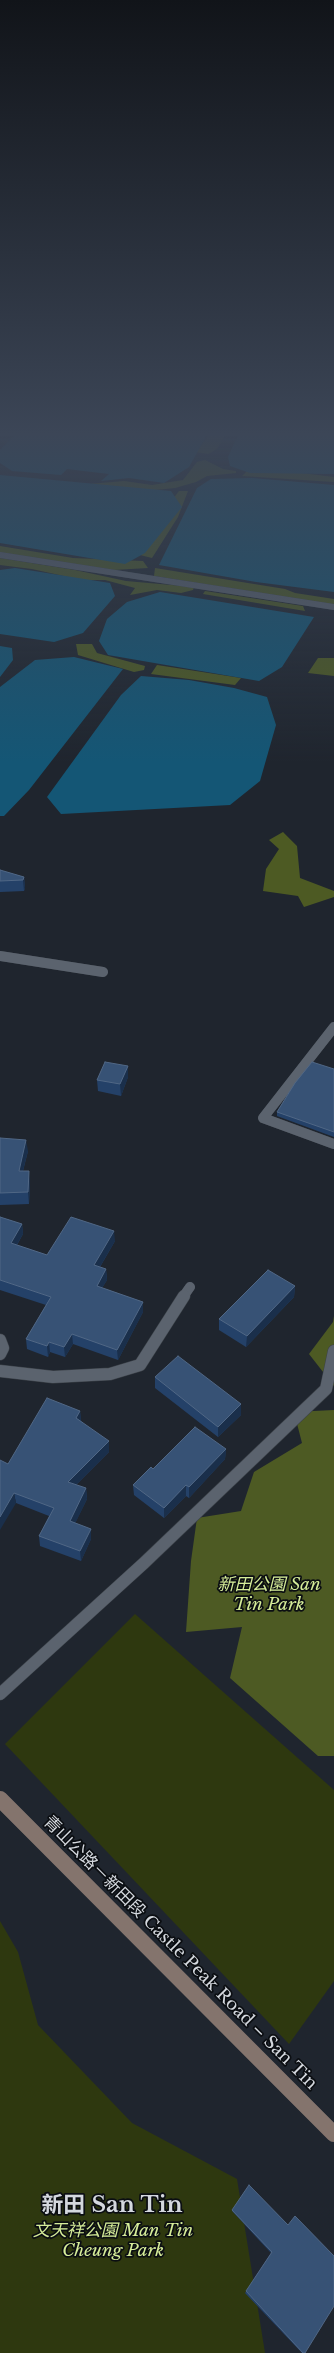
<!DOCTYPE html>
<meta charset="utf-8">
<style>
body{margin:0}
canvas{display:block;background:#1f252e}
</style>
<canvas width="334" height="2353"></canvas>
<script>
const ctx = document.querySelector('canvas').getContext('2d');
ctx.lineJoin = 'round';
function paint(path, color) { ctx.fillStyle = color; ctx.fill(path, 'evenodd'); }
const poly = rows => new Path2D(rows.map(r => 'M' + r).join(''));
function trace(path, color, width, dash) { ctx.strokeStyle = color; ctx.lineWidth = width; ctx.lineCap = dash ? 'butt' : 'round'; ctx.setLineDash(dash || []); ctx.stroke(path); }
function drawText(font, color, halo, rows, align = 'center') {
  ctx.font = font + ' "Libre Baskerville","Noto Sans SC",serif'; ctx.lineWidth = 3.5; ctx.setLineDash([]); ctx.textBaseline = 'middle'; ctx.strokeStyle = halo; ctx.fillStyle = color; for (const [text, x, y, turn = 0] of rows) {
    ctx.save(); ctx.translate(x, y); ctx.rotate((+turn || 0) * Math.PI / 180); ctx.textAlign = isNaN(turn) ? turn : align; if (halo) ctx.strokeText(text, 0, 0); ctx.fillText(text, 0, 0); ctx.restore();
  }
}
paint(poly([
 [135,1614,334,1790,334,1981,289,2044,5,1744],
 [0,1921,18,1952,38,2025,132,2123,237,2179,265,2353,0,2353]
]), '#2e380f');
paint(poly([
 [211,433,225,435,217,449,208,454,195,452],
 [205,460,223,469,236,471,236,473,207,476,196,482,175,488,136,492,89,484,124,481,152,485,183,480,197,462],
 [249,469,293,472,334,477,334,482,242,476],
 [179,491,188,491,178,517,152,558,132,553],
 [0,546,73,558,143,561,148,568,113,570,0,553],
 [0,558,75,570,126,581,194,587,193,590,181,593,157,590,130,595,135,588,105,580,82,580,32,569,0,565],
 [155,568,285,589,295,593,334,599,334,605,154,576],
 [205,591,303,606,305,611,203,594],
 [76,644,92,644,97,653,145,666,144,670,134,672,78,655],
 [318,658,334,658,334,676,308,673],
 [157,665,241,678,235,685,151,674],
 [283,832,297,846,300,878,334,891,334,897,304,907,298,896,263,891,266,869,279,849,269,840],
 [334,1316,334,1386,309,1354,333,1322],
 [334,1410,334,1756,318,1756,230,1678,242,1627,186,1632,191,1561,197,1518,241,1511,254,1472,302,1443,294,1412]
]), '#4d5a23');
paint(poly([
 [16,433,208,433,189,467,164,483,129,478,101,481,109,474,67,469,61,475,12,471,0,463,0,450],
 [239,433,334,433,334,474,250,473,230,466,228,457],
 [0,475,171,491,182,507,145,553,125,564,0,543],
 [252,478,334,485,334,592,256,582,159,565,197,488,211,479],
 [15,568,110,583,115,596,83,633,54,642,0,634,0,570],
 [160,592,314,617,282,667,259,681,108,655,99,641,107,619,127,602],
 [0,646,12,648,13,660,0,677],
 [74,657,123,669,29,790,4,816,0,816,0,687,35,660],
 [141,676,189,680,234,688,267,697,276,725,260,781,230,805,61,814,47,797,121,695]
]), '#145675');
const streetFar2 = poly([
 [0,555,334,607]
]);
const streetFar1 = poly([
 [0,956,103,972],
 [334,1027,263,1118,334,1144],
 [183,1297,190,1287]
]);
const street = poly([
 [0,1340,3,1348,0,1354],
 [0,1371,53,1377,110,1374,140,1365,184,1296],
 [0,1694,144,1563,326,1389,334,1351]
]);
const secondary = poly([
 [0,1799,334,2134]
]);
trace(streetFar2, '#3d434a', 6);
trace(streetFar1, '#3d434a', 10);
trace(street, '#3d434a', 13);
trace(secondary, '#3d434a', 16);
trace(streetFar2, '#5b636e', 6);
trace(streetFar1, '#5b636e', 10);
trace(street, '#5b636e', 12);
trace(secondary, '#84746d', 16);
paint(poly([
 [0,870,24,877,25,888,24,891,0,892],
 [128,1066,128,1077,121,1096,98,1091,97,1080],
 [334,1069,334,1137,277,1116,277,1112],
 [0,1138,28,1151,23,1171,30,1182,29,1204,0,1205],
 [0,1217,22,1224,23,1234,17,1245,47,1255,115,1241,100,1267,106,1269,107,1280,102,1288,143,1302,143,1312,118,1360,73,1344,65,1357,50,1352,48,1357,27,1349,26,1339,46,1305,0,1290],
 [295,1286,294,1297,246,1347,219,1330,219,1319],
 [155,1377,241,1415,218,1437,155,1388],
 [80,1411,81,1421,109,1452,76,1485,86,1488,87,1499,75,1523,91,1539,81,1561,40,1546,39,1536,49,1516,16,1503,8,1464],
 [226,1449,225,1459,189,1498,186,1496,164,1518,134,1495,133,1485,153,1469],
 [232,2210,288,2225,305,2353,302,2353,245,2293,271,2253,232,2211]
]), '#244168');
paint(poly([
 [24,877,25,888,24,891,23,880],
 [128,1066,128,1077,121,1096,120,1084],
 [26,1140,28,1151,20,1182,19,1171],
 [29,1171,30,1182,29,1204,28,1192],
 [22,1224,23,1234,12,1253,11,1243],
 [114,1231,115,1241,95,1275,94,1265],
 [106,1269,107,1280,97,1296,97,1286],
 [295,1286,294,1297,246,1347,247,1336],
 [143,1302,143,1312,118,1360,117,1350],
 [72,1334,73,1344,65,1357,64,1347],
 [49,1342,50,1352,48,1357,47,1346],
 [241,1404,241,1415,218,1437,218,1427],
 [80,1411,81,1421,76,1418],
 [109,1441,109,1452,69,1492,68,1482],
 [226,1449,225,1459,189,1498,189,1487],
 [186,1485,186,1496,164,1518,164,1508],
 [86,1488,87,1499,71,1532,70,1521],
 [14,1493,16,1503,0,1530,0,1517],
 [91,1529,91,1539,81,1561,80,1551]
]), '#1a2f4b');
const building = poly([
 [0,870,24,877,23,880,0,881,0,870],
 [105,1062,128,1066,120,1084,97,1080,105,1062],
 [312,1062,334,1069,334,1132,277,1112,295,1083,312,1062],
 [0,1138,26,1140,19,1171,29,1171,28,1192,0,1193,0,1138],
 [0,1217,22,1224,11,1243,47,1255,71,1217,114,1231,94,1265,106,1269,97,1286,143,1302,117,1350,72,1334,64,1347,49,1342,47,1346,26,1339,51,1297,0,1280,0,1217],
 [268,1270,295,1286,247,1336,219,1319,268,1270],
 [178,1356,241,1404,218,1427,155,1377,178,1356],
 [47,1398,80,1411,76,1418,109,1441,68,1482,86,1488,70,1521,91,1529,80,1551,39,1536,54,1508,14,1493,0,1517,0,1460,8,1464,47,1398],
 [195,1427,226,1449,189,1487,186,1485,164,1508,133,1485,151,1467,153,1469,195,1427],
 [249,2185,288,2225,295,2216,334,2256,334,2306,305,2353,303,2353,246,2291,272,2252,232,2210,249,2185]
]);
paint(building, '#375275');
trace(building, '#506785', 1);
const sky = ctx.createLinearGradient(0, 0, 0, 762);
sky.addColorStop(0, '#111419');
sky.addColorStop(0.57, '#3c4657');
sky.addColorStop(1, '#3c465700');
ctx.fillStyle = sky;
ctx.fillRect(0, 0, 334, 762);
drawText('italic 17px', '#d6ed99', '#0b0e12', [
 ["新田公園 San",269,1585],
 ["Tin Park",269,1605],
 ["文天祥公園 Man Tin",113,2231],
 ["Cheung Park",113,2251]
]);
drawText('17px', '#d4d8de', '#0b0e12', [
 ["青山公路－新田段 Castle Peak Road – San Tin",180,1953,45]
]);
drawText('bold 22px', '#d4d8de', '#0b0e12', [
 ["新田 San Tin",112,2206]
]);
</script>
